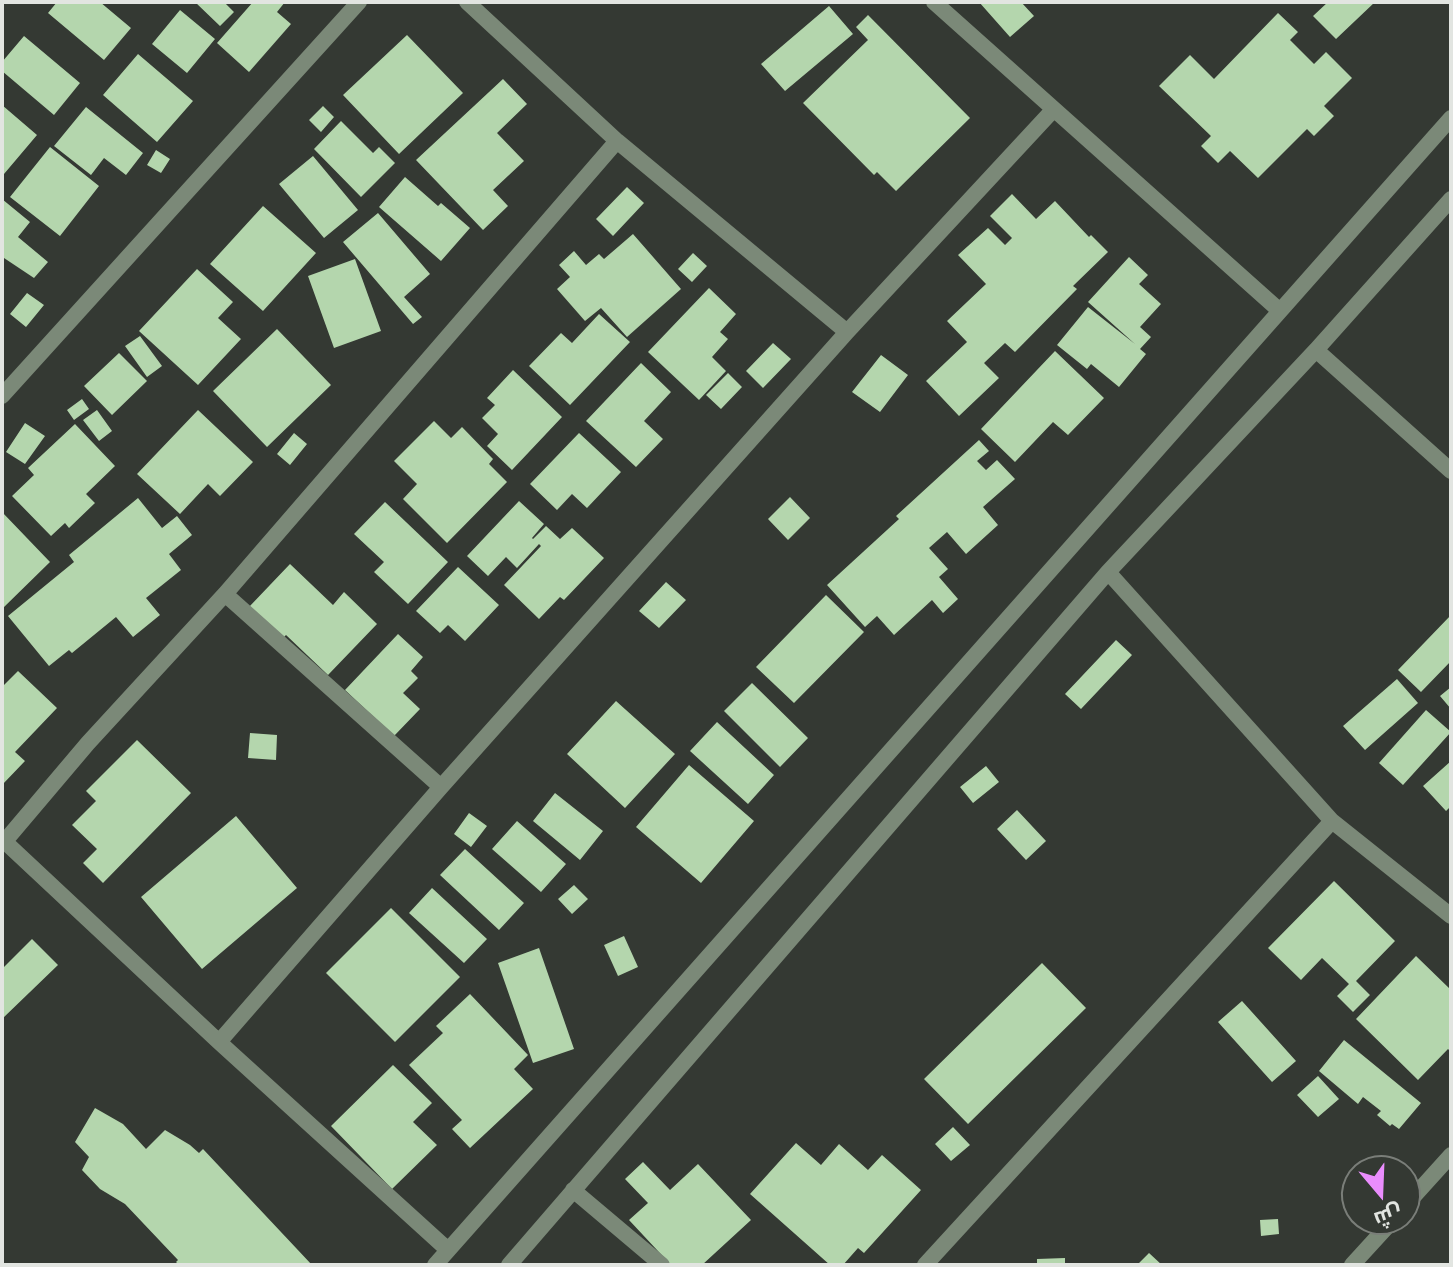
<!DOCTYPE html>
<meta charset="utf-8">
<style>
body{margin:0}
#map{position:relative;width:1453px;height:1267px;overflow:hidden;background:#343933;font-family:"Crimson Pro",Cairo,serif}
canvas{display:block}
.frame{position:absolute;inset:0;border:4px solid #e2e5e1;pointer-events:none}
.north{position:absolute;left:1341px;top:1155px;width:80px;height:80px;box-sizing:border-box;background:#343933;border:2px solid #7a7e79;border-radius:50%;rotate:161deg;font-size:22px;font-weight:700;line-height:32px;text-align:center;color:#e2e5e1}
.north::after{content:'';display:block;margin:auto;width:28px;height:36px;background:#ea8dfd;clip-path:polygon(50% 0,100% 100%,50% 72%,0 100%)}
</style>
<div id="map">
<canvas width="1453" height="1267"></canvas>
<div class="frame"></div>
<div class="north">ش</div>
</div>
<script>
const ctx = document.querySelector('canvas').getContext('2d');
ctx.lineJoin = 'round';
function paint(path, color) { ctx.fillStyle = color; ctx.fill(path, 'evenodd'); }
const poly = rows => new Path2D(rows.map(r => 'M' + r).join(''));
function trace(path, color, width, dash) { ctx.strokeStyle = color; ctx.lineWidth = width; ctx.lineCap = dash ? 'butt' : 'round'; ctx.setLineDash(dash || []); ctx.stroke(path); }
paint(poly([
 [57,2,100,2,131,28,104,60,48,13],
 [195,2,224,2,234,12,220,26],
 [253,2,285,2,277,12,291,24,249,72,217,43],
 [979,2,1021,2,1034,16,1010,37],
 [1328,2,1375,2,1336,39,1313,16],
 [829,6,853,34,785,91,761,64],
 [180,10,215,39,187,73,152,44],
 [1278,13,1298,32,1290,40,1314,64,1326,52,1352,78,1324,106,1334,116,1314,136,1307,129,1258,178,1230,151,1218,163,1201,146,1211,136,1159,86,1190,55,1214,79],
 [868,15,970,118,896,191,877,172,874,175,803,103,868,40,856,27],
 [407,35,463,93,399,154,343,95],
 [24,36,80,83,54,115,2,71,2,62],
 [138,54,193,101,157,142,103,95],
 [503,79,527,104,497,133,524,161,493,190,508,206,483,230,416,160],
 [2,105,37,135,4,174,2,173],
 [323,106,334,117,321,132,309,120],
 [86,107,143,153,126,175,104,158,91,175,54,146],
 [341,121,373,153,379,147,395,163,361,197,314,149],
 [50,147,99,186,60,236,10,197],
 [156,150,170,159,161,173,147,165],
 [313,156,358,210,324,238,279,184],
 [405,177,438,206,441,203,470,228,441,261,379,207],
 [627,187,644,203,613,236,596,219],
 [1012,194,1036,219,1055,201,1089,237,1091,235,1108,252,1073,286,1077,289,1015,352,1005,343,984,363,999,378,959,416,926,381,967,342,947,321,986,284,958,255,988,228,1005,245,1012,238,990,216],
 [2,199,30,222,18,237,48,262,34,278,4,258,2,260],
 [263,206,316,253,263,311,210,264],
 [378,213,430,274,404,297,422,317,413,324,343,242],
 [633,234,681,289,627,337,601,308,585,321,557,289,570,277,559,265,574,251,586,265,599,254,604,259],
 [693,253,707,266,692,282,678,269],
 [1129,257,1148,275,1139,284,1161,304,1140,327,1151,337,1140,349,1146,354,1119,387,1091,364,1087,369,1057,345,1088,307,1135,344,1088,302],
 [355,259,381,331,334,348,308,276],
 [197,269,233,302,218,318,241,339,198,385,139,331],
 [709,288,736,314,720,332,728,339,712,357,726,371,699,400,648,352],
 [27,293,44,305,26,327,10,314],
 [599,314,630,342,570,405,529,366,561,333,572,343],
 [277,329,331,385,267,447,213,391],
 [140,336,162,366,147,377,125,346],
 [773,343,791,359,763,388,746,371],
 [1055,351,1104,398,1068,435,1053,422,1015,462,981,429],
 [119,353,147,381,112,415,84,386],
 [881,355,908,375,880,412,852,392],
 [641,363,671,392,644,421,663,439,636,467,586,421],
 [513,370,562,417,512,470,487,446,498,434,482,418,495,405,487,398],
 [728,373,742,387,721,409,706,395],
 [82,399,89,409,74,420,67,410],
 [97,410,112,431,99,441,83,420],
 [198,410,253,462,220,496,208,484,180,514,137,474],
 [434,421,451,438,462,427,493,459,489,464,507,482,447,543,403,499,417,484,394,461],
 [25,423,45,436,25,464,6,452],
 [75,424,115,466,86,494,95,503,69,528,65,523,51,536,12,496,34,475,28,468],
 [294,433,307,444,290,465,277,454],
 [579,433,621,472,587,508,572,494,557,510,530,484],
 [979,440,989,451,977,461,986,470,997,460,1015,479,983,507,998,525,966,554,947,532,929,548,948,569,939,577,958,599,943,613,932,600,894,635,877,616,865,627,827,585,899,519,896,516],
 [790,497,810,518,788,540,768,519],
 [138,498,162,528,177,516,192,535,169,554,181,570,146,598,160,615,133,637,116,617,72,653,69,650,49,666,8,616,74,562,69,555],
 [519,501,544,524,532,538,533,539,546,526,560,539,572,528,604,558,564,600,560,597,539,619,504,585,541,546,539,544,517,568,506,557,488,576,467,556],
 [385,502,448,562,408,604,374,572,384,562,354,534],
 [2,512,50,562,2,609],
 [290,564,333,605,344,592,377,624,328,675,286,635,283,638,249,607],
 [458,567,499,605,465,641,448,625,440,633,416,611],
 [666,582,686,600,659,628,639,611],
 [826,595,864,632,794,703,756,667],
 [1451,615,1451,661,1421,692,1398,670],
 [398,634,423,657,411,671,418,678,403,693,420,709,394,736,345,690],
 [1116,640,1132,655,1081,709,1065,694],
 [18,671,57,708,15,752,25,761,2,785,2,687],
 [1397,679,1418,703,1365,750,1343,726],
 [752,683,808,738,780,767,724,711],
 [1451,687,1451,709,1440,696],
 [616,701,675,754,625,808,567,754],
 [1426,710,1451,732,1403,785,1379,763],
 [717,722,774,775,748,804,690,751],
 [250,733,277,735,276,760,248,758],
 [137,740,191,793,103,883,83,863,97,849,72,825,96,801,86,791],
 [1451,761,1451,806,1446,811,1423,786],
 [689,765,754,821,701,883,636,827],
 [986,766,999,782,973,803,960,787],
 [555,793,603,831,580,860,533,821],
 [1017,810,1046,841,1026,860,997,829],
 [469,813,487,826,471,847,454,834],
 [236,816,297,888,202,969,141,897],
 [517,821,566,864,541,892,492,849],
 [465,849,524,903,499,930,440,875],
 [1334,881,1395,941,1356,981,1370,995,1353,1012,1337,996,1349,984,1322,958,1301,980,1268,948],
 [574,885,588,899,572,914,558,899],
 [432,888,487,939,464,963,409,913],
 [391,908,460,977,395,1042,326,973],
 [624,936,638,967,618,976,604,945],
 [32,939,58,965,2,1019,2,969],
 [539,948,574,1049,533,1063,498,963],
 [1416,956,1451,990,1451,1052,1448,1049,1418,1080,1356,1019],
 [1042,963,1086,1008,968,1124,924,1079],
 [470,994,528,1055,514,1069,533,1089,470,1148,452,1129,462,1120,409,1065,443,1033,436,1026],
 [1242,1001,1296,1061,1272,1082,1218,1022],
 [1344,1040,1421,1103,1399,1129,1392,1124,1390,1126,1377,1115,1381,1111,1363,1097,1358,1104,1319,1071],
 [393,1065,432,1103,413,1122,437,1145,392,1189,331,1126],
 [1318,1076,1339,1099,1318,1117,1297,1095],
 [95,1108,123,1124,146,1149,165,1130,190,1145,199,1153,203,1149,312,1265,179,1265,176,1262,178,1260,125,1204,100,1189,82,1170,89,1157,75,1142],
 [953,1127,970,1145,951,1161,935,1144],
 [796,1143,821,1165,839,1144,868,1170,882,1155,921,1190,864,1253,858,1248,843,1265,830,1265,750,1194],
 [643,1162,670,1190,698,1164,751,1220,702,1265,671,1265,629,1220,648,1203,625,1179],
 [1278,1219,1279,1234,1261,1236,1260,1220],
 [1149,1253,1162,1265,1137,1265],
 [1065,1258,1065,1265,1037,1265,1037,1259]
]), '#b4d6ad');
trace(poly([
 [467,2,617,141,847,332],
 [934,2,1280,311],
 [1316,350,1451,471],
 [2,396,359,2],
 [1108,572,1332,821,1451,916],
 [225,594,441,787],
 [2,839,219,1042,448,1250],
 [5,841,88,743,225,594,617,141],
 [219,1042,441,787,847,332,1054,109],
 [573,1190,662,1265],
 [1405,1206,1451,1155],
 [435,1265,1451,118],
 [509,1265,1108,572,1316,350,1451,199],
 [925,1265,1332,821],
 [1352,1265,1394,1219]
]), '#7b8978', 16);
</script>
